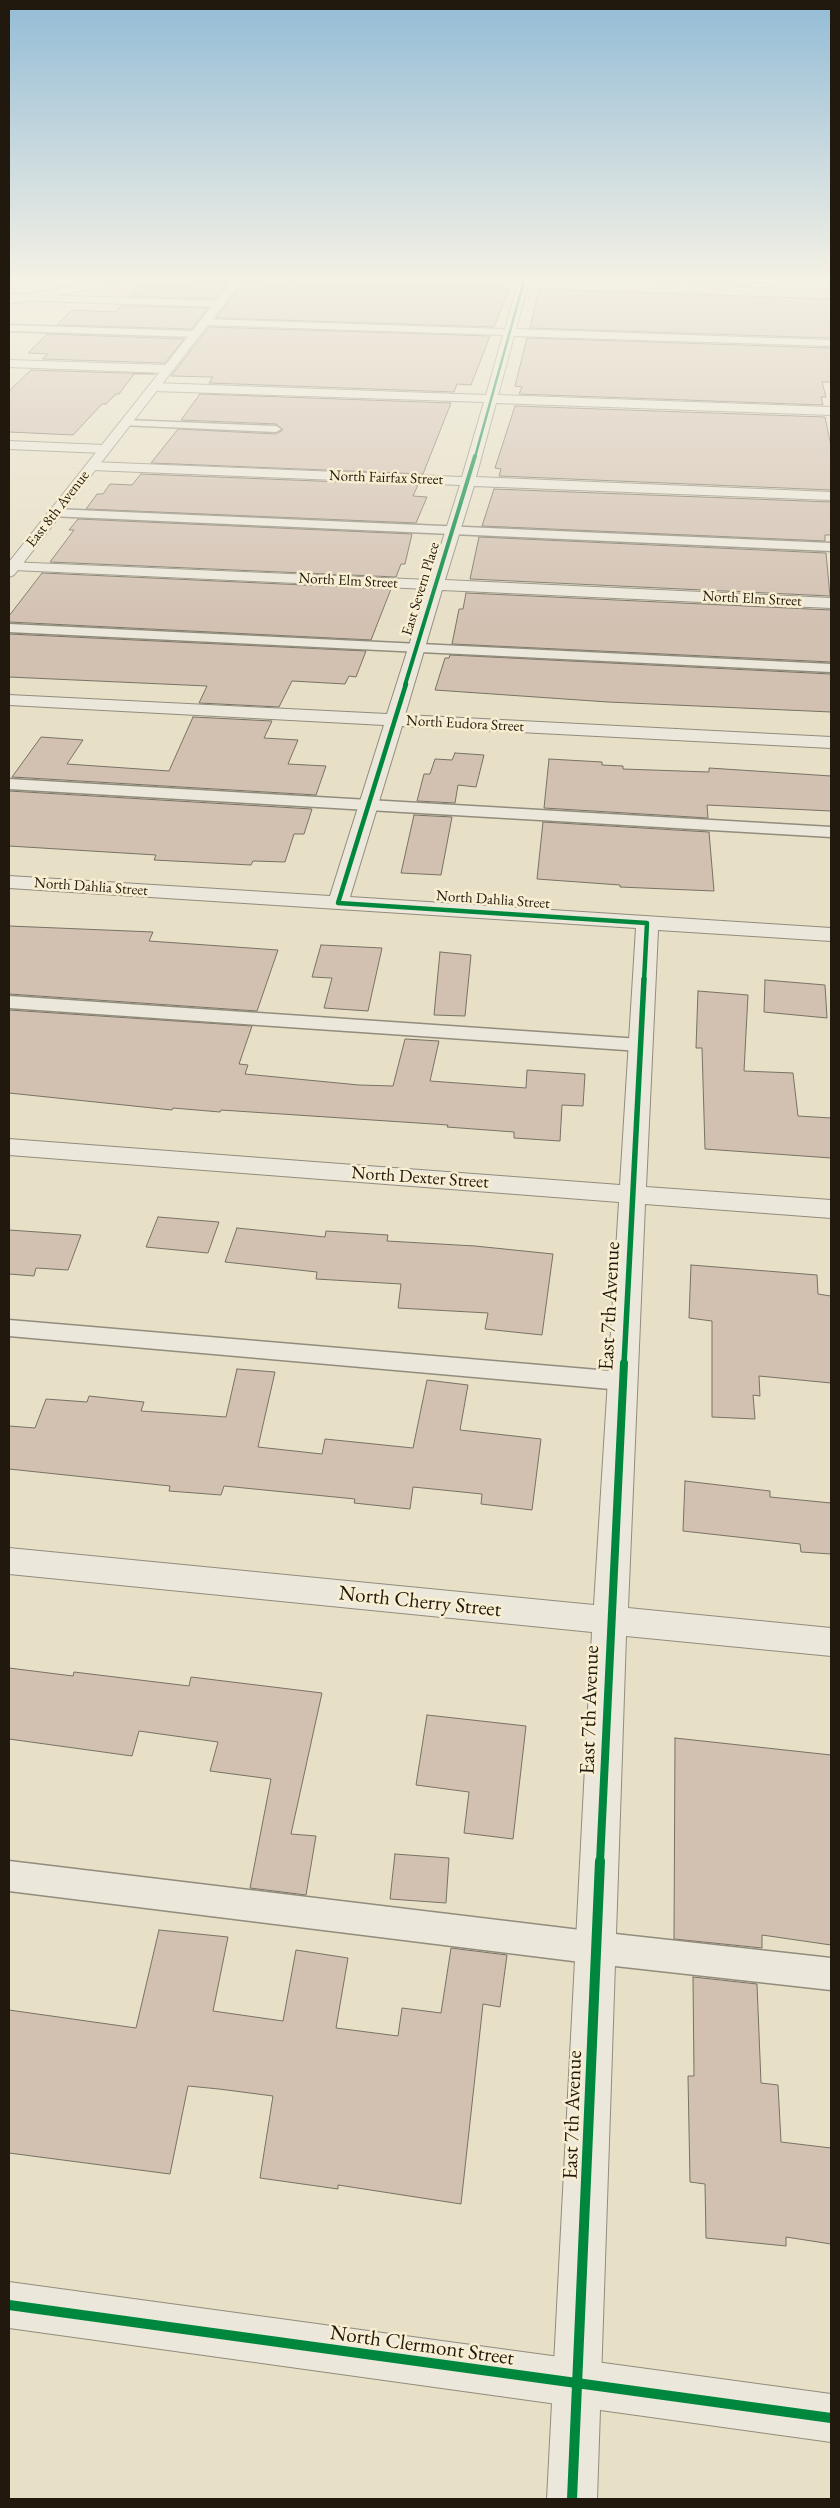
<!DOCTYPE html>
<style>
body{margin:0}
#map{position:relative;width:840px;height:2508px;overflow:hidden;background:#e7dfc6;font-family:"EB Garamond",serif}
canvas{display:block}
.frame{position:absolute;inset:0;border:10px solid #21190e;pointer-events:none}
</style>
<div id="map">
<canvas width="840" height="2508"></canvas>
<div class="frame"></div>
</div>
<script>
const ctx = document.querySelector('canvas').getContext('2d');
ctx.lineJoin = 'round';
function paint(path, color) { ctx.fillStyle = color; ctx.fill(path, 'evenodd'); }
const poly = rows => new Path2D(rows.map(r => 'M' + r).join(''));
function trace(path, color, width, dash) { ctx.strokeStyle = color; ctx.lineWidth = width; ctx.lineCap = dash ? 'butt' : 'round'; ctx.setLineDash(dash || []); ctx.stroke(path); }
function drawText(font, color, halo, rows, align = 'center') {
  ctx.font = font + ' "EB Garamond",serif'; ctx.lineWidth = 5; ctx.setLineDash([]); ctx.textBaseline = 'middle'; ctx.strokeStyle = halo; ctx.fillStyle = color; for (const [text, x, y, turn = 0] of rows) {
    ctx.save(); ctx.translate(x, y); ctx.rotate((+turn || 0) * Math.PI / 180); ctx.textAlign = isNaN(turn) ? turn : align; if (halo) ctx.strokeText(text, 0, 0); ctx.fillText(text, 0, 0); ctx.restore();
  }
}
const building = poly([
 [193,281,230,281,215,299,130,296,140,287,188,286,193,281],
 [244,281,485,286,509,289,494,327,216,318,244,281],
 [539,289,831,299,831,338,530,328,539,289],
 [121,306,208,308,192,329,57,325,72,310,115,312,121,306],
 [209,327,490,336,471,385,457,384,454,392,209,383,213,377,171,376,209,327],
 [47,334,184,339,165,363,42,359,48,354,28,353,47,334],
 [527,338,831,348,831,382,822,382,826,397,821,397,823,405,519,394,522,387,515,386,527,338],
 [31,370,155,374,134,374,119,394,116,394,106,404,102,404,73,435,9,432,9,391,31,370],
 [200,394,451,403,423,474,151,463,178,429,276,434,283,430,276,424,181,420,200,394],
 [515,406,825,417,831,446,831,490,499,476,501,469,495,468,515,406],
 [141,474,418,485,413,496,427,497,416,523,86,509,97,494,103,494,110,484,132,485,141,474],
 [494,489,831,502,831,535,825,535,825,541,482,526,494,489],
 [78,519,412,534,405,564,401,564,396,577,50,562,74,530,69,530,78,519],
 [479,537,826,553,830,596,470,579,479,537],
 [42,573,391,589,371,640,9,622,9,616,42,573],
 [466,593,831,610,831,662,452,644,459,609,463,609,466,593],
 [9,634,366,651,356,677,349,676,345,684,292,681,279,707,199,703,207,686,9,677,9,634],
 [450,655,831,674,831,712,608,702,435,690,445,658,449,658,450,655],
 [193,717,272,721,264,738,298,740,288,764,326,766,316,795,12,777,41,737,83,740,67,764,169,771,193,717],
 [455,753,484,755,476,787,458,785,455,803,417,801,424,774,430,774,435,759,452,760,455,753],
 [549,759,602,762,602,765,623,766,623,769,709,772,709,768,831,776,831,811,707,805,708,818,544,808,549,759],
 [9,791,312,809,304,834,294,834,285,862,253,861,251,865,154,860,156,855,9,846,9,791],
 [414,815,452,817,441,875,401,873,414,815],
 [543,822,709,832,714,891,620,887,620,885,537,879,543,822],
 [9,926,153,932,149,941,278,950,257,1011,9,994,9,926],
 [321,945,382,948,368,1011,324,1008,332,978,312,977,321,945],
 [440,952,471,955,465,1016,434,1015,440,952],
 [765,980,825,985,827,1018,764,1012,765,980],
 [698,991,748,995,744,1071,793,1073,798,1116,831,1118,831,1158,705,1149,702,1048,696,1048,698,991],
 [9,1010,252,1026,239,1064,248,1065,245,1074,359,1085,393,1086,405,1039,439,1041,430,1081,526,1088,527,1070,585,1074,583,1106,562,1105,560,1141,514,1138,514,1132,447,1127,448,1125,221,1110,220,1112,173,1108,172,1110,9,1093,9,1010],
 [158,1217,219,1222,208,1253,146,1247,158,1217],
 [237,1228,325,1237,326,1231,388,1235,387,1241,475,1246,553,1254,542,1335,485,1329,488,1313,398,1308,401,1284,316,1279,317,1272,225,1262,237,1228],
 [9,1230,81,1235,68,1270,36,1268,34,1276,9,1274,9,1230],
 [691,1265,817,1275,818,1294,831,1296,831,1383,759,1376,760,1396,753,1395,755,1419,712,1417,712,1321,689,1318,691,1265],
 [237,1369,275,1372,258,1447,322,1454,325,1439,413,1448,427,1380,468,1385,460,1430,541,1439,532,1510,481,1504,482,1494,413,1487,410,1509,354,1503,355,1499,224,1486,221,1495,169,1491,170,1486,9,1469,9,1426,35,1428,46,1399,87,1402,89,1396,144,1402,141,1411,226,1417,237,1369],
 [685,1481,770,1491,770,1497,831,1503,831,1554,801,1552,800,1544,683,1531,685,1481],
 [9,1668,73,1676,74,1672,189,1686,191,1677,322,1693,291,1834,316,1836,306,1895,250,1888,271,1779,210,1771,218,1742,139,1731,132,1756,9,1739,9,1668],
 [427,1715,526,1726,513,1839,464,1833,469,1792,416,1785,427,1715],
 [675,1738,831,1755,831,1945,762,1935,762,1948,674,1939,675,1738],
 [395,1854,449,1858,446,1903,390,1899,395,1854],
 [159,1930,228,1937,213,2011,283,2021,296,1950,348,1958,336,2028,398,2036,402,2008,441,2013,451,1948,507,1955,500,2007,483,2004,461,2204,338,2185,338,2189,260,2178,273,2096,219,2089,188,2086,170,2174,9,2153,9,2010,136,2028,159,1930],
 [693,1977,757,1984,761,2083,778,2085,781,2142,831,2148,831,2244,786,2237,786,2246,706,2238,705,2184,690,2182,688,2076,694,2076,693,1977]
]);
paint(building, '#d2c0b1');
trace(building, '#777264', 1);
const service = poly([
 [9,325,195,331,200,334,195,337,9,331,9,325],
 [125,420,276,426,281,429,276,432,121,425,120,423,125,420],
 [54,509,831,543,831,551,50,516,48,513,54,509],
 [9,624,831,664,831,672,9,632,9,624],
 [9,779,831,827,831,837,9,789,9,779],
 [9,996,640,1039,647,1041,650,1045,647,1049,640,1051,9,1008,9,996],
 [9,1320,622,1372,631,1375,634,1381,631,1387,622,1390,9,1336,9,1320],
 [9,1861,597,1932,831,1958,831,1990,597,1964,9,1891,9,1861]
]);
const minor = poly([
 [519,281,529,281,516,329,831,340,831,346,514,336,498,395,831,407,831,415,496,403,476,477,831,492,831,500,474,486,445,580,831,598,831,608,442,590,405,715,831,737,831,748,402,726,350,897,831,928,831,941,658,930,646,1187,831,1200,831,1218,645,1204,628,1608,831,1628,831,1656,626,1636,597,2499,547,2499,592,1632,9,1574,9,1548,594,1605,619,1202,9,1155,9,1139,620,1185,636,928,9,888,9,876,330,896,384,725,9,705,9,695,387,714,427,589,14,570,9,568,9,562,430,580,460,485,92,470,85,466,92,462,462,477,484,402,154,391,148,387,154,383,486,395,503,335,204,325,198,322,204,319,505,329,519,281],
 [656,281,831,283,831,289,661,284,656,281],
 [9,294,219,301,224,304,219,307,9,300,9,294],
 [9,360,168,365,174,369,168,373,9,367,9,360],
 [9,441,104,445,111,449,104,453,9,449,9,441]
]);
const tertiary = poly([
 [102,281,124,281,119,284,9,304,9,298,102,281],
 [232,281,242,281,14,575,9,577,9,562,232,281],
 [9,2282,831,2394,831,2442,9,2328,9,2282]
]);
trace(service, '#928c7d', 3);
trace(minor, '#928c7d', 2);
trace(tertiary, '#928c7d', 2);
paint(service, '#ebe7da');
paint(minor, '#ebe7da');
paint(tertiary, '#ebe7da');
trace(poly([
 [475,457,524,281]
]), '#00873e', 2.5);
trace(poly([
 [405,685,475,456]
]), '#00873e', 4);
trace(poly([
 [406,684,338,903,647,923,644,981]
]), '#00873e', 4.5);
trace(poly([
 [624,1364,644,979]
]), '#00873e', 5.5);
trace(poly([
 [600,1862,624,1363]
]), '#00873e', 8);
trace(poly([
 [9,2305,831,2418],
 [572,2499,600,1861]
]), '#00873e', 10);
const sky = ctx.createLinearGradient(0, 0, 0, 632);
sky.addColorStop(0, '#93bcd6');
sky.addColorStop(0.44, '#f4f1e5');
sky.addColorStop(1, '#f4f1e500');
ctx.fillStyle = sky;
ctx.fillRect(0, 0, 840, 632);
drawText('15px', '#21190e', '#f8eed2', [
 ["North Fairfax Street",386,478,2],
 ["East 8th Avenue",58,509,-52],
 ["North Elm Street",348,581,3],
 ["East Severn Place",421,589,-73],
 ["North Elm Street",752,599,3],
 ["North Eudora Street",465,724,3],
 ["North Dahlia Street",91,887,4],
 ["North Dahlia Street",493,900,4]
]);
drawText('18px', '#21190e', '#f8eed2', [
 ["North Dexter Street",420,1178,4]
]);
drawText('21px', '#21190e', '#f8eed2', [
 ["East 7th Avenue",610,1306,-87],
 ["North Cherry Street",420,1602,6],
 ["East 7th Avenue",590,1710,-88],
 ["East 7th Avenue",573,2115,-88],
 ["North Clermont Street",422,2346,8]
]);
</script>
